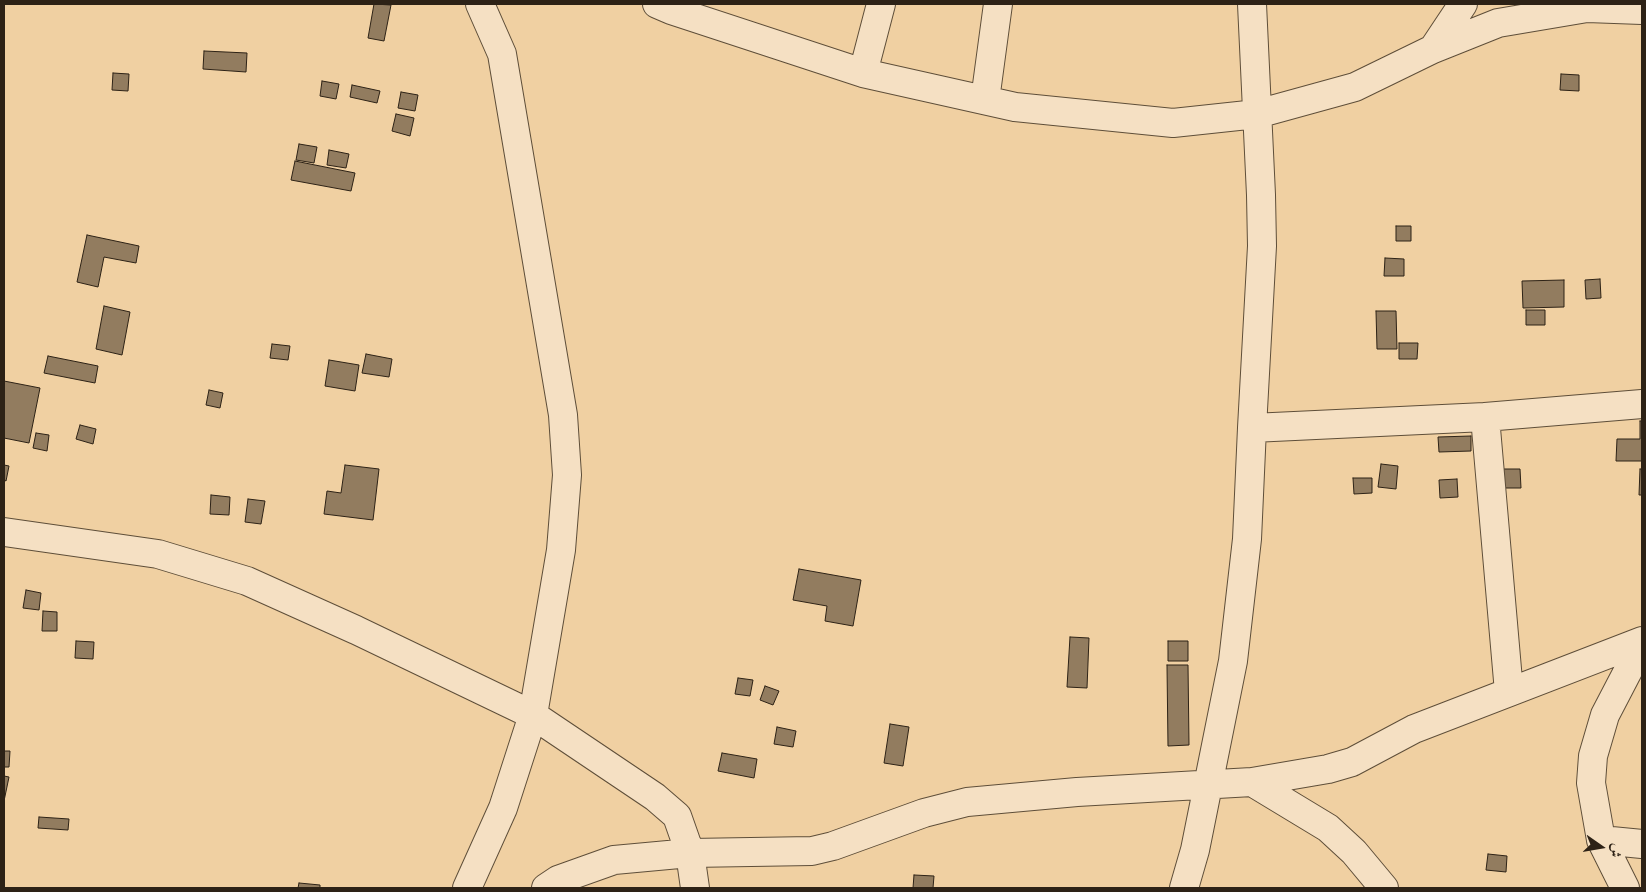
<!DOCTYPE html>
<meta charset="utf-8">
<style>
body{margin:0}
#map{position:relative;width:1646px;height:892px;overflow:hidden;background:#f0d0a2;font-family:"IM FELL Great Primer",Amiri,serif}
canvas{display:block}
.frame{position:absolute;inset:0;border:5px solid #2d2216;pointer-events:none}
.north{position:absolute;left:1576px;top:822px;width:50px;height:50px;-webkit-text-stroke:4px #f5e0c3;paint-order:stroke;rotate:103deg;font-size:14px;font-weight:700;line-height:20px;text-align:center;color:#2d2216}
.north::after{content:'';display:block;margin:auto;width:18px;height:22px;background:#2d2216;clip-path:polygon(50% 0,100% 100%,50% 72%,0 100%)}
</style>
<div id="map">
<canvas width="1646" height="892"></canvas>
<div class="frame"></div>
<div class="north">ش</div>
</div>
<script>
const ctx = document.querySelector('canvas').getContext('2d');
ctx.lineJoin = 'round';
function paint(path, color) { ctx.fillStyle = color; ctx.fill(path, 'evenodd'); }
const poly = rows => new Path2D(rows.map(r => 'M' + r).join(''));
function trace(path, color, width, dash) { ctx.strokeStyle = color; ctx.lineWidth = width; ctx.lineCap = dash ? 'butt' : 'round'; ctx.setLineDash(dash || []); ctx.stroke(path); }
const building = poly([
 [374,4,391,5,384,41,368,38,374,4],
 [204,51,247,53,246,72,203,69,204,51],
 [113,73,129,74,128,91,112,90,113,73],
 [1561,74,1579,75,1579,91,1560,90,1561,74],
 [322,81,339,84,336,99,320,96,322,81],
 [352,85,380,91,377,103,350,97,352,85],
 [401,92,418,95,415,111,398,108,401,92],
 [396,114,414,118,410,136,392,131,396,114],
 [299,144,317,147,314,163,296,160,299,144],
 [329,150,349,154,346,168,327,165,329,150],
 [295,161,355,173,351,191,291,180,295,161],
 [1396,226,1411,226,1411,241,1396,241,1396,226],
 [87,235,139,246,136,263,104,257,98,287,77,282,87,235],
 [1385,258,1404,259,1404,276,1384,276,1385,258],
 [1600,279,1601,298,1586,299,1585,280,1600,279],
 [1564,280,1564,307,1523,308,1522,281,1564,280],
 [104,306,130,312,122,355,96,349,104,306],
 [1526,310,1545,310,1545,325,1526,325,1526,310],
 [1376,311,1396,311,1397,349,1377,349,1376,311],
 [1399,343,1418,343,1417,359,1399,359,1399,343],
 [272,344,290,346,288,360,270,358,272,344],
 [366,354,392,359,389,377,362,373,366,354],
 [48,356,98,366,95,383,44,373,48,356],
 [329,360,359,365,355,391,325,386,329,360],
 [4,381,40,388,29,443,4,438,4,381],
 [209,390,223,393,220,408,206,405,209,390],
 [1640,421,1642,421,1642,461,1616,461,1617,439,1640,439,1640,421],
 [80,425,96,429,93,444,76,439,80,425],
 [36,433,49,435,47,451,33,448,36,433],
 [1471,436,1471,451,1439,452,1438,437,1471,436],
 [1381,464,1398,466,1396,489,1378,487,1381,464],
 [4,465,9,466,6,481,4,480,4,465],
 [345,465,379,469,373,520,324,514,327,491,341,493,345,465],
 [1501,469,1520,469,1521,488,1502,488,1501,469],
 [1640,469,1642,469,1642,495,1639,495,1640,469],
 [1353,478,1372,478,1372,493,1354,494,1353,478],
 [1457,479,1458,497,1440,498,1439,480,1457,479],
 [211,495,230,497,229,515,210,514,211,495],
 [248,499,265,501,261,524,245,522,248,499],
 [799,569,861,580,853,626,825,621,827,606,793,600,799,569],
 [26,590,41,593,39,610,23,608,26,590],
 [43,611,57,612,57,631,42,631,43,611],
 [1070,637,1089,638,1087,688,1067,687,1070,637],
 [76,641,94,642,93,659,75,658,76,641],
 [1168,641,1188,641,1188,661,1168,661,1168,641],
 [1167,665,1188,665,1189,745,1168,746,1167,665],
 [738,678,753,680,750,696,735,694,738,678],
 [765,686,779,691,773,705,760,700,765,686],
 [890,724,909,727,903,766,884,763,890,724],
 [777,727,796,731,793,747,774,744,777,727],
 [4,751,10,751,9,767,4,767,4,751],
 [722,753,757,759,754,778,718,771,722,753],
 [4,776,9,777,4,801,4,776],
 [39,817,69,819,68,830,38,828,39,817],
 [1488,854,1507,856,1506,872,1486,870,1488,854],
 [914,875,934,876,933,888,913,888,914,875],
 [299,883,320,885,320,888,298,888,299,883]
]);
paint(building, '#927c5f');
trace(building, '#2d2216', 1);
const minor = poly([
 [657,4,671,10,863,73,1015,107,1173,123,1257,114,1355,87,1433,49,1498,23,1587,8,1642,10],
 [1433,49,1463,4],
 [863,73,881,4],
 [985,100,998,4],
 [1485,417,1509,692],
 [1252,428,1485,417,1642,404],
 [4,532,158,554,247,581,356,630,533,715,655,797,677,816,690,853,695,888],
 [1252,782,1328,828,1354,852,1384,888],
 [1601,840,1642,844],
 [467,888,503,808,533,715,561,550,567,475,563,415,502,54,480,4],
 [546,888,558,880,614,860,690,853,812,851,833,846,924,813,967,802,1077,792,1252,782,1328,769,1352,762,1414,729,1642,641],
 [1184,888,1195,850,1233,661,1247,539,1252,428,1262,246,1261,195,1252,4],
 [1625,888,1601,840,1591,783,1593,756,1605,715,1642,644]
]);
trace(minor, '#5e4e39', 30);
trace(minor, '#f5e0c3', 28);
</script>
